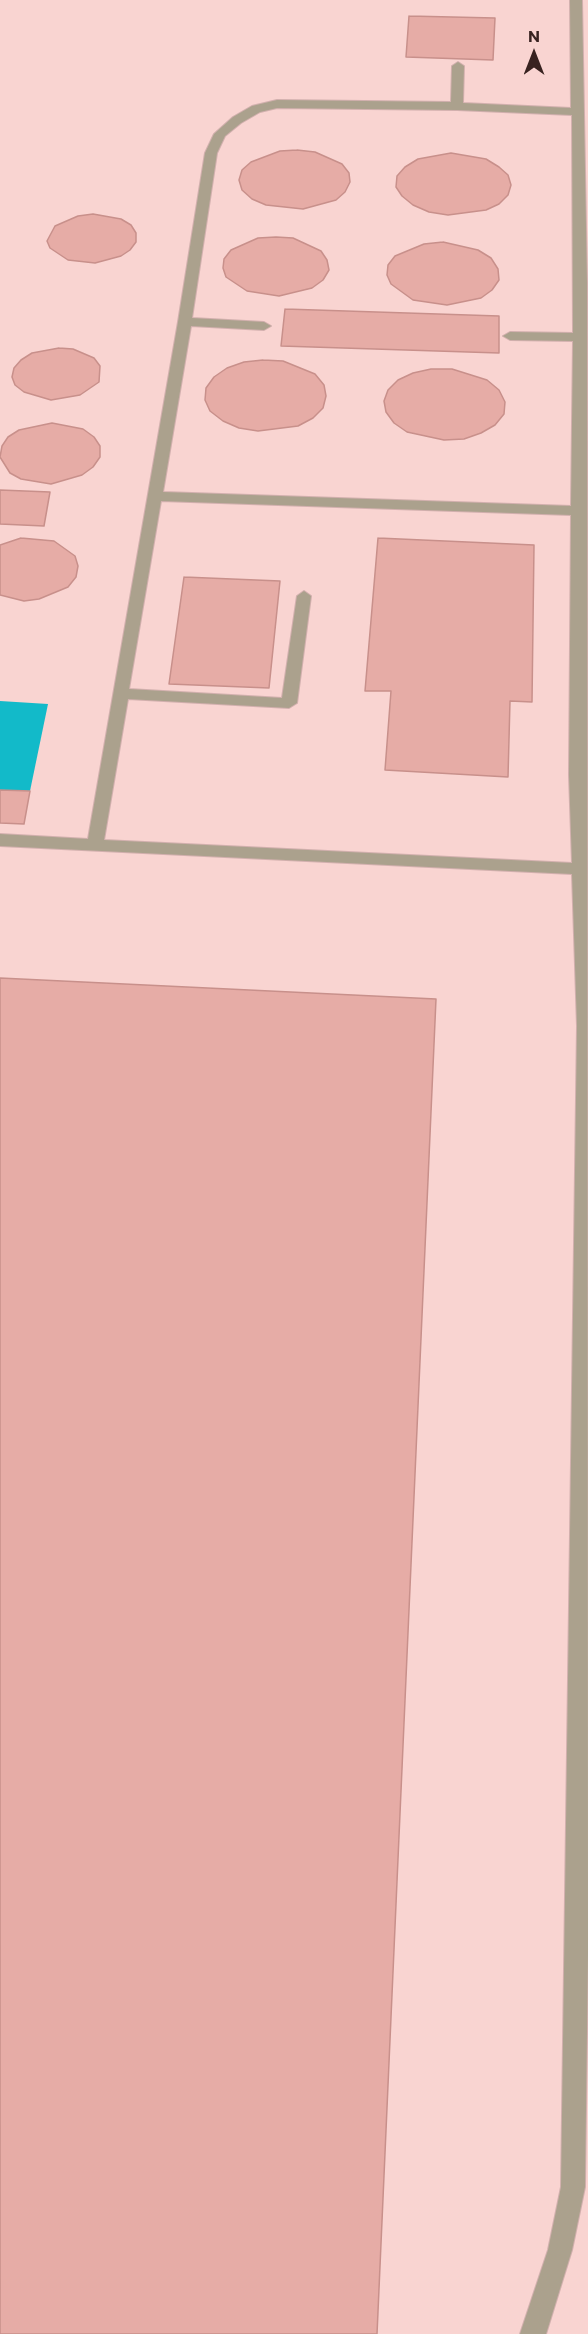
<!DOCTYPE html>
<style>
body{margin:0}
#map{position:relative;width:588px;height:2334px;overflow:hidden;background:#f9d4d1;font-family:Commissioner,sans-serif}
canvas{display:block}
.north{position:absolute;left:504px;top:24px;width:60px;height:60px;-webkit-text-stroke:4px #f9d4d1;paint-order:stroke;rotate:0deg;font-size:16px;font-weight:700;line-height:24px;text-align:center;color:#382220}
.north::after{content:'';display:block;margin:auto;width:21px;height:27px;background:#382220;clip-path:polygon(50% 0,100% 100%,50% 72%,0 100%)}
</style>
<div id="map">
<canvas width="588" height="2334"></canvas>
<div class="north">N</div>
</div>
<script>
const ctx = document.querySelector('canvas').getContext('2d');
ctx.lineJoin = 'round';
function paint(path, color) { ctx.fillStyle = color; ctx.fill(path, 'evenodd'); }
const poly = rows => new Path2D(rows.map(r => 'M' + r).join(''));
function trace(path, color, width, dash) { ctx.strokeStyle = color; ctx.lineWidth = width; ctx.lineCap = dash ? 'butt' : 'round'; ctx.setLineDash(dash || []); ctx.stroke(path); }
paint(poly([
 [0,701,48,704,30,791,0,790]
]), '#12bac9');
const building = poly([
 [409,16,495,18,493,60,406,57,409,16],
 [297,150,315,152,342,164,349,173,350,182,345,192,336,200,303,209,266,205,252,199,242,190,239,180,242,170,251,162,280,151,297,150],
 [451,153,486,159,499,167,508,175,511,185,508,195,499,204,486,210,448,215,429,212,413,205,402,196,396,187,397,176,405,167,418,159,451,153],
 [93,214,121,219,131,225,136,233,136,242,130,250,121,256,95,263,68,260,50,248,47,241,55,226,78,216,93,214],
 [276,237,293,238,321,251,327,260,329,270,323,280,312,288,279,296,247,291,226,277,223,268,224,259,231,250,258,238,276,237],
 [443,242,478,250,491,258,498,269,499,280,492,290,481,298,447,305,413,300,391,284,387,275,388,265,395,256,424,244,443,242],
 [285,309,499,316,499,353,281,346,285,309],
 [59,348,73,349,94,358,100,366,99,382,80,395,51,400,24,392,15,385,12,377,14,368,21,360,32,353,59,348],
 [263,360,283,361,315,374,324,385,326,396,323,408,313,418,298,426,258,431,239,428,223,421,210,411,205,400,206,388,214,377,227,368,244,362,263,360],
 [431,369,452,369,487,380,499,390,505,402,504,414,495,425,481,433,464,439,444,440,407,432,394,423,386,412,384,401,388,390,398,380,413,373,431,369],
 [52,423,83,429,94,437,100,446,100,457,93,467,82,475,51,484,21,479,10,473,0,457,2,446,8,437,19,430,52,423],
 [0,490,50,492,44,526,0,524,0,490],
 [21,538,54,541,75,556,78,566,76,577,68,587,39,599,24,601,0,595,0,545,21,538],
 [378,538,534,545,532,702,510,701,508,777,385,770,391,691,365,691,378,538],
 [184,577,280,581,269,688,169,684,184,577],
 [0,790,30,791,24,824,0,823,0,790],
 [0,978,436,999,377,2334,0,2334,0,978]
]);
paint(building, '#e6aca6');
trace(building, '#c8908b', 1.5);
const service = poly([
 [570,0,582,0,587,283,588,1953,585,2187,572,2250,546,2334,520,2334,548,2250,561,2187,577,1026,572,874,0,846,0,834,88,839,178,322,205,153,214,134,233,117,252,106,277,100,451,102,452,66,458,62,464,66,463,103,571,108,570,0],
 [277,108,457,110,572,115,573,333,510,332,503,336,510,340,573,341,571,506,163,492,191,326,264,330,271,326,264,322,192,318,217,153,225,136,241,123,260,112,277,108],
 [161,501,571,515,569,775,572,863,104,840,128,699,289,708,297,703,311,596,304,591,297,596,282,698,129,689,161,501]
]);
trace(service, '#d2b0ae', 2);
paint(service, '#aba18d');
</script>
